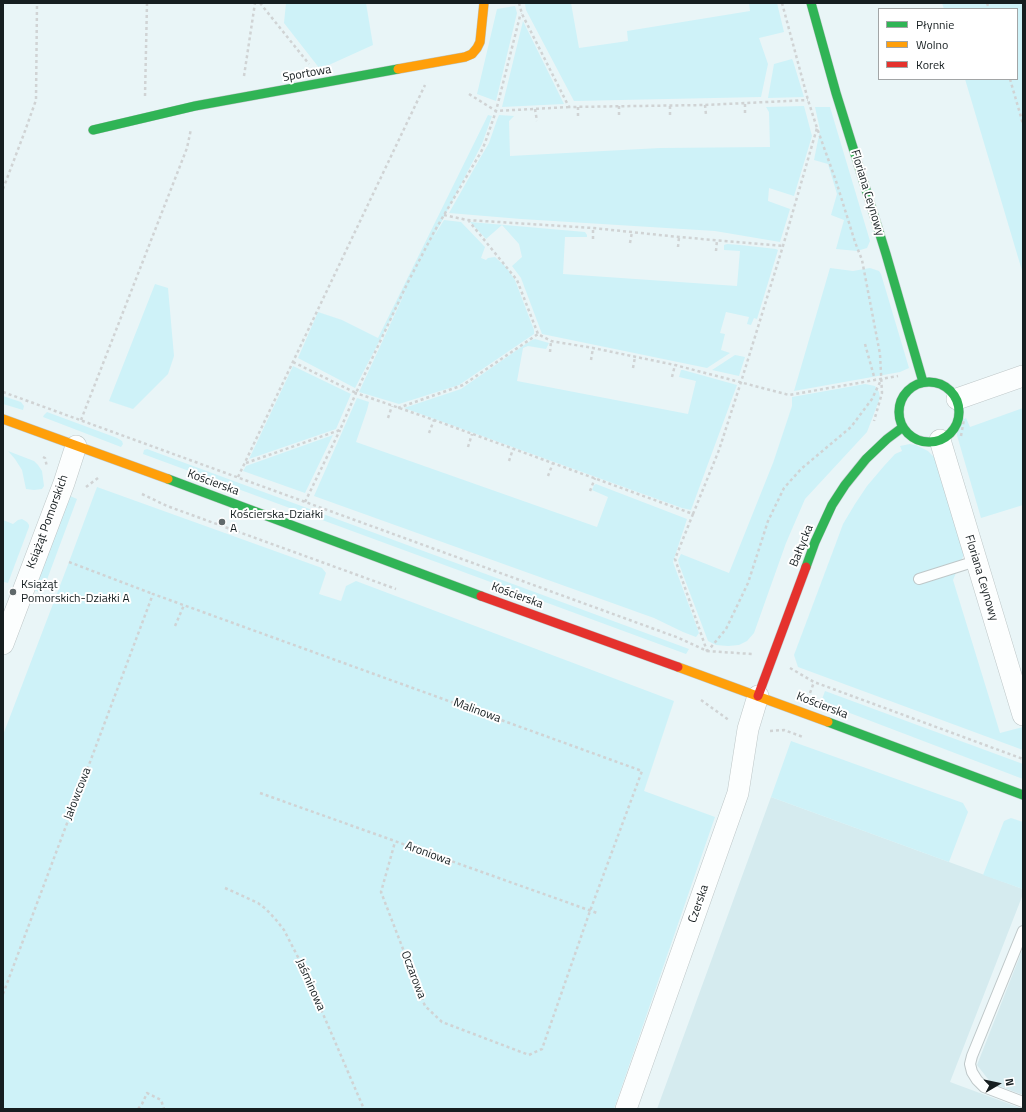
<!DOCTYPE html>
<meta charset="utf-8">
<style>
body{margin:0}
#map{position:relative;width:1026px;height:1112px;overflow:hidden;background:#e9f5f7;font-family:"Titillium Web",sans-serif}
canvas{display:block}
.frame{position:absolute;inset:0;border:4px solid #161e20;pointer-events:none}
.legend{position:absolute;left:878px;top:8px;width:140px;height:72px;box-sizing:border-box;background:#fff;border:1px solid #a2a5a6;margin:0;padding:5px 7px;list-style:none;font-size:12px;color:#161e20}
.legend li{display:flex;align-items:center;gap:8px;height:20px}
.legend b{width:20px;border:1px solid #a2a5a6}
.north{position:absolute;left:978px;top:1064px;width:40px;height:40px;-webkit-text-stroke:3px #fff;paint-order:stroke;rotate:81deg;font-size:11px;font-weight:700;line-height:16px;text-align:center;color:#161e20}
.north::after{content:'';display:block;margin:auto;width:14px;height:18px;background:#161e20;clip-path:polygon(50% 0,100% 100%,50% 72%,0 100%)}
</style>
<div id="map">
<canvas width="1026" height="1112"></canvas>
<div class="frame"></div>
<ul class="legend">
<li><b style="height:5px;background:#30b455"></b>Płynnie</li>
<li><b style="height:5px;background:#ff9f0a"></b>Wolno</li>
<li><b style="height:5px;background:#e5322d"></b>Korek</li>
</ul>
<div class="north">N</div>
</div>
<script>
const ctx = document.querySelector('canvas').getContext('2d');
ctx.lineJoin = 'round';
function paint(path, color) { ctx.fillStyle = color; ctx.fill(path, 'evenodd'); }
const poly = rows => new Path2D(rows.map(r => 'M' + r).join(''));
function trace(path, color, width, dash) { ctx.strokeStyle = color; ctx.lineWidth = width; ctx.lineCap = dash ? 'butt' : 'round'; ctx.setLineDash(dash || []); ctx.stroke(path); }
function drawText(font, color, halo, rows, align = 'center') {
  ctx.font = font + ' "Titillium Web",sans-serif'; ctx.lineWidth = 4; ctx.setLineDash([]); ctx.textBaseline = 'middle'; ctx.strokeStyle = halo; ctx.fillStyle = color; for (const [text, x, y, turn = 0] of rows) {
    ctx.save(); ctx.translate(x, y); ctx.rotate((+turn || 0) * Math.PI / 180); ctx.textAlign = isNaN(turn) ? turn : align; if (halo) ctx.strokeText(text, 0, 0); ctx.fillText(text, 0, 0); ctx.restore();
  }
}
paint(poly([
 [771,797,1023,889,1023,894,950,1082,1023,1109,657,1109],
 [1023,948,1023,1095,991,1083,977,1065]
]), '#d5ebef');
paint(poly([
 [286,3,366,3,373,45,320,69,284,23],
 [531,3,571,3,579,48,628,41,627,31,750,11,749,3,777,3,784,32,759,38,768,64,761,97,574,101,526,10,525,4],
 [942,3,1023,3,1023,274,965,79,1017,79,1017,9,944,9],
 [515,6,517,13,496,101,477,94,497,9],
 [523,21,564,104,502,107],
 [792,59,793,61,804,97,768,98,774,64],
 [804,106,812,136,794,196,769,188,768,201,790,209,780,242,715,231,521,219,449,213,479,160,489,143,497,120,499,115,514,116,509,121,510,156,660,148,770,147,769,112,766,107],
 [815,107,830,107,870,241,867,248,857,251,836,249,844,220,831,215,837,194,828,164,814,160,820,130],
 [488,115,492,116,482,144,433,238,444,220,461,222,485,247,481,258,486,260,488,258,495,257,506,267,515,280,534,330,534,334,459,385,399,404,359,392,406,290,355,388,298,358,318,312,342,320,378,338],
 [470,222,585,232,587,235,587,237,565,237,563,274,737,286,740,251,724,250,724,245,727,244,740,245,776,249,778,250,757,319,754,318,751,325,747,324,749,317,726,312,720,333,725,334,721,350,730,353,707,368,542,334,521,278,512,266,522,257,519,244,502,225,486,239],
 [830,268,853,271,870,268,879,271,881,274,909,368,900,372,794,391],
 [155,284,168,288,174,356,168,374,133,409,109,401],
 [535,339,549,343,546,349,528,346,523,348,517,381,688,414,696,381,679,377,681,370,683,370,737,385,691,510,682,508,404,408,461,389,524,345,532,340],
 [735,355,745,357,739,376,712,370],
 [293,366,351,394,336,429,249,459],
 [865,384,875,386,879,392,880,398,867,432,805,499,786,543,754,633,747,641,739,645,728,646,716,645,708,641,679,564,678,560,681,554,729,573,773,463,792,406,792,397],
 [3,396,21,402,24,406,23,410,3,404],
 [357,398,369,402,367,410,356,442,597,527,608,497,592,490,594,485,596,484,687,519,673,562,698,630,699,633,696,637,683,632,654,618,314,496],
 [1023,408,1023,505,981,518,954,425,966,418,970,427],
 [47,412,117,438,122,441,123,444,121,447,43,417,44,415],
 [333,435,305,493,243,471,246,466],
 [910,444,916,445,928,451,935,458,964,554,953,580,1000,733,1023,727,1023,750,798,667,794,655,836,543,843,524,855,504,867,486,884,466,895,454,902,451,900,446],
 [147,449,689,649,686,654,143,454,144,450],
 [8,451,34,461,38,465,42,471,44,486,42,489,34,490,26,489,22,470,15,459],
 [97,487,322,568,326,573,319,594,341,601,346,586,356,581,674,701,644,791,715,817,614,1109,3,1109,3,735,69,562],
 [68,495,77,499,42,593,33,590],
 [22,519,27,522,29,525,29,527,8,583,4,582,3,586,3,520,13,524,18,520],
 [825,691,1023,764,1023,779,821,702],
 [791,741,963,803,968,812,949,862,771,797],
 [1011,818,1023,822,1023,889,983,875,1004,821]
]), '#cef2f8');
const lane = poly([
 [919,579,976,561],
 [1023,931,972,1056,970,1064,972,1072,977,1080,984,1087,1023,1102]
]);
const street = poly([
 [957,399,1023,376],
 [940,440,1023,715],
 [3,644,64,483,76,446],
 [626,1109,738,793,748,729,758,696]
]);
const fast = poly([
 [811,3,836,93,886,254,923,382],
 [93,130,195,106,398,69],
 '899 412a30 30 0 1 1 60 0a30 30 0 1 1-60 0Z',
 [168,479,481,596],
 [806,567,815,542,832,505,845,485,866,459,887,439,903,427],
 [828,722,1023,795]
]);
const slow = poly([
 [398,69,465,57,472,54,477,48,480,42,484,3],
 [3,419,168,479],
 [678,667,828,722]
]);
const jam = poly([
 [481,596,678,667],
 [758,696,806,567]
]);
trace(lane, '#bec7c8', 12);
trace(street, '#bec7c8', 22);
trace(fast, '#bec7c8', 10);
trace(slow, '#bec7c8', 10);
trace(jam, '#bec7c8', 10);
trace(poly([
 [260,3,309,64],
 [519,3,522,14,569,107,705,105,808,100],
 [782,3,808,100,817,128,836,181,855,242,862,260,880,354,882,393,874,421],
 [987,3,989,9],
 [244,76,255,3],
 [1010,79,1023,124],
 [469,94,496,111,569,107],
 [145,96,147,3],
 [745,104,745,113],
 [705,105,706,115],
 [619,106,619,117],
 [670,106,670,116],
 [578,107,578,119],
 [535,109,537,121],
 [3,189,25,131,36,100,37,3],
 [444,215,467,220,593,228,679,237,783,246],
 [468,220,517,280,538,334],
 [593,239,593,228],
 [630,243,632,232],
 [678,247,679,237],
 [716,251,717,240],
 [865,344,875,380],
 [550,352,551,341],
 [591,360,593,348],
 [293,362,356,393,407,284,434,232,481,152,485,143,496,111,520,16,522,14],
 [633,368,635,357],
 [672,377,675,365],
 [3,392,679,638,707,651,752,654],
 [398,408,463,385,538,334,551,341,593,348,675,365,789,395,898,376],
 [388,418,392,406],
 [81,420,187,148,191,129],
 [429,433,434,420],
 [961,436,964,419],
 [468,447,472,434],
 [43,457,45,458,47,467],
 [509,461,513,449],
 [246,463,340,430,356,393,434,420,693,514,675,559,707,651],
 [548,476,553,463],
 [238,477,425,85],
 [86,487,98,478,100,479],
 [590,491,595,478],
 [142,494,167,506,396,589],
 [305,502,340,430],
 [693,514,719,450,741,382,783,246,817,128],
 [69,562,153,594],
 [175,626,184,605],
 [707,652,726,629,748,583,768,521,784,488,801,469,851,427,872,399,881,380],
 [790,668,814,682,1023,759],
 [810,693,814,682],
 [701,700,730,721],
 [770,731,784,730,803,737],
 [260,793,597,913],
 [225,888,258,903,266,909,277,921,284,930,301,963,364,1109],
 [3,994,153,594,642,771,590,911,542,1049,529,1055,442,1022,425,1006,381,892,395,842],
 [138,1109,142,1104,147,1093,161,1100,164,1109]
]), '#d0d3d4', 2.5, [3, 3]);
trace(lane, '#fcfefe', 10);
trace(street, '#fcfefe', 21);
trace(fast, '#30b455', 9);
trace(slow, '#ff9f0a', 9);
trace(jam, '#e5322d', 9);
for (const [x, y, r, color] of [
 [222,522,4,"#60696b"],
 [13,592,4,"#60696b"]
]) { const dot = new Path2D(); dot.arc(x, y, r, 0, 2 * Math.PI); ctx.fillStyle = color; ctx.fill(dot); trace(dot, '#fff', 1.5); }
drawText('12px', '#161e20', '#fff', [
 ["Sportowa",307,74,-10],
 ["Floriana Ceynowy",867,193,73],
 ["Kościerska",213,483,20],
 ["Książąt Pomorskich",48,522,-70],
 ["Bałtycka",802,546,-68],
 ["Floriana Ceynowy",981,578,73],
 ["Kościerska",517,596,20],
 ["Kościerska",822,706,21],
 ["Malinowa",477,711,20],
 ["Jałowcowa",78,794,-69],
 ["Aroniowa",428,854,20],
 ["Czerska",699,904,-71],
 ["Oczarowa",413,975,69],
 ["Jaśminowa",310,985,66]
]);
drawText('12px', '#161e20', '#fff', [
 ["Kościerska-Działki",230,515],
 ["A",230,529],
 ["Książąt",21,585],
 ["Pomorskich-Działki A",21,599]
], 'left');
</script>
